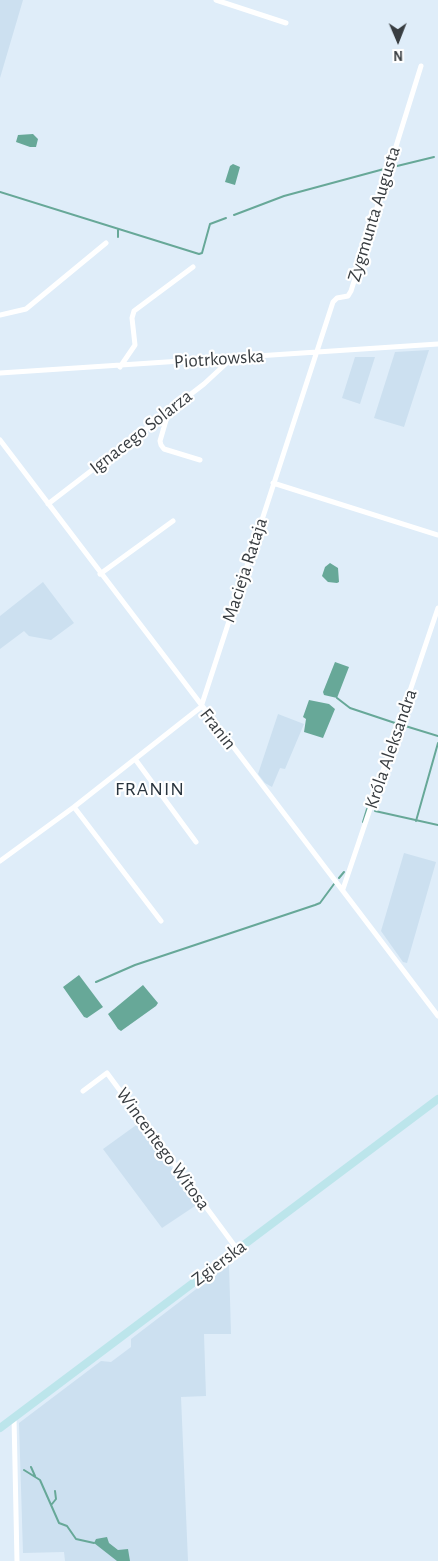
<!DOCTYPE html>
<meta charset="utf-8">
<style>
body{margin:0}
#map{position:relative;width:438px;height:1561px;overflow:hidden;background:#dfedf9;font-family:"Alegreya Sans",sans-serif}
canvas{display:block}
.north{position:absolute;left:373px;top:15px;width:50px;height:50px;-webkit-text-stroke:4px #fff;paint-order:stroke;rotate:179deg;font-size:14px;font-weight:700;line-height:20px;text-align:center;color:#383d41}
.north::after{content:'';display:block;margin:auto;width:18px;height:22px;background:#383d41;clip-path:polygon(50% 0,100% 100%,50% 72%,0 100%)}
</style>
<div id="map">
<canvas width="438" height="1561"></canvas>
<div class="north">N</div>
</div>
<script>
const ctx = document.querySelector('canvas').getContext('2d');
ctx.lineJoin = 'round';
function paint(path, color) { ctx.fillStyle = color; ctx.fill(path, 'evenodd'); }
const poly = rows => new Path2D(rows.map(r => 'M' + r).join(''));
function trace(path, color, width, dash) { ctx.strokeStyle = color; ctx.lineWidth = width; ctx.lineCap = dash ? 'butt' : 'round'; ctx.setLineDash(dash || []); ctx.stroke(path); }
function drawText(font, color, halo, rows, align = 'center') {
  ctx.font = font + ' "Alegreya Sans",sans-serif'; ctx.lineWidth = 4.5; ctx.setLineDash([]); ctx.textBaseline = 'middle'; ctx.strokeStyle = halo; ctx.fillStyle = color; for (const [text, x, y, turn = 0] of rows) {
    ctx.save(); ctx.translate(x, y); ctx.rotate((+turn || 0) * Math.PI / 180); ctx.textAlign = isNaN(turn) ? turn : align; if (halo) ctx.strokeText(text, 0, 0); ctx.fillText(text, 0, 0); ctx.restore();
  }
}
paint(poly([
 [0,0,23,0,0,78],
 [429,350,404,427,374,418,395,352],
 [355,357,375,357,360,404,342,398],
 [43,582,74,623,51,640,29,636,24,631,0,649,0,616],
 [278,714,304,724,285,769,280,768,272,787,265,783,258,774],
 [404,853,436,862,407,963,403,962,381,931],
 [139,1123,198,1204,162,1228,103,1149],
 [229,1264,231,1334,204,1334,206,1396,181,1397,188,1561,65,1561,64,1552,23,1553,19,1423,101,1361,111,1362,131,1347,131,1339]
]), '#cce0f0');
paint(poly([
 [33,134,38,139,36,147,30,147,16,142,18,135],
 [233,164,240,167,235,185,225,182,230,166],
 [330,563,338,568,339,582,337,583,328,582,322,576,325,567],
 [335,662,349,667,337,698,324,695,323,692],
 [309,700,329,704,335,709,323,738,304,732,306,719,303,717],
 [79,975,103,1007,87,1018,84,1017,63,987],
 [143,985,158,1003,156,1006,121,1031,118,1029,108,1014],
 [107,1537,109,1543,118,1550,128,1549,130,1561,117,1561,94,1543,96,1539]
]), '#67a898');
trace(poly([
 [393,167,434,157],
 [0,192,199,254,202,253,210,224,226,218],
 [234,215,284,196,384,169],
 [118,229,118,237],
 [337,698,350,708,395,723],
 [402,725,438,736],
 [375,811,438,825],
 [416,821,438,743],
 [363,822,367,809],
 [339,878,344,872],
 [96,982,135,965,315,905,320,903,334,884],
 [31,1467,35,1476],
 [24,1470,40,1480,59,1523,67,1526,76,1539,94,1543],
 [52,1504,56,1499,55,1491]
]), '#67a898', 2);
trace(poly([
 [216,0,286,23],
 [0,315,26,309,106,243],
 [120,367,135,345,132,318,134,311,193,267],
 [0,373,438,344],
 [169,410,160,441,161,445,164,449,200,460],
 [0,440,438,1016],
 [273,483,438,535],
 [48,504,204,384,231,359],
 [100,574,173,521],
 [135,759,196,842],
 [74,807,161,921],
 [0,861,74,807,201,707,333,302,337,298,348,296,351,291,421,66],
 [343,889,438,608],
 [83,1091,107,1073,237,1249],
 [14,1417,17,1561]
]), '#fff', 5);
trace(poly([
 [0,1428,438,1099]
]), '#bce5eb', 8);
drawText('19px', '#383d41', '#fff', [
 ["Zygmunta Augusta",374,214,-73],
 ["Piotrkowska",219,359,-4],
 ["Ignacego Solarza",141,432,-38],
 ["Macieja Rataja",245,570,-72],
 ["Franin",218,729,52],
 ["Króla Aleksandra",391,749,-71],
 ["Wincentego Witosa",163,1149,54],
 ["Zgierska",219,1263,-37]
]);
ctx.letterSpacing = '1px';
drawText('20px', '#2a353e', '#fff', [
 ["FRANIN",150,789]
]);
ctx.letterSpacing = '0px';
</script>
